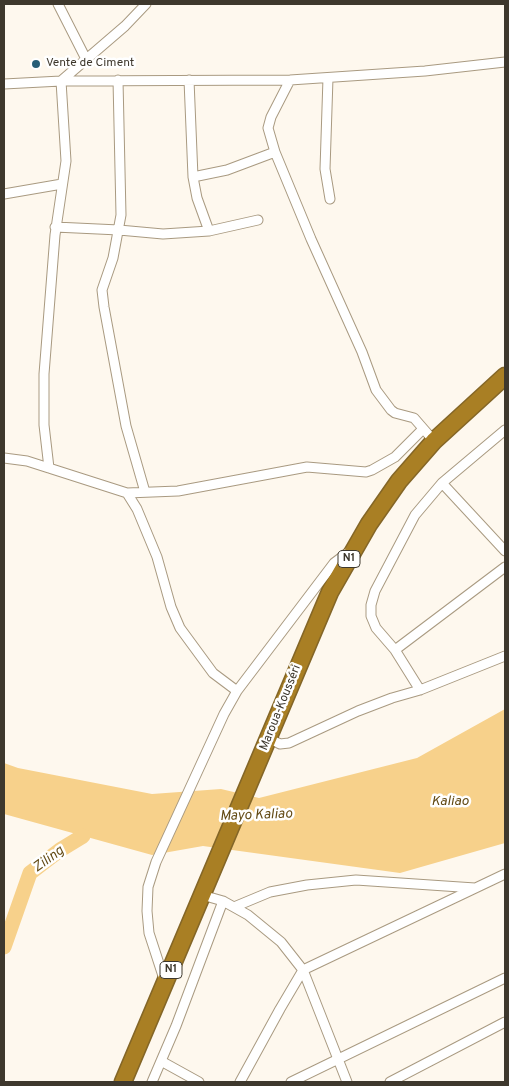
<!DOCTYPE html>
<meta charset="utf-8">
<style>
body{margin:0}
#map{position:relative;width:509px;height:1086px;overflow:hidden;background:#fef8ee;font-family:Overpass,sans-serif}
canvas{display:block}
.frame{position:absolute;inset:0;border:5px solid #3e382d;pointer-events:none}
</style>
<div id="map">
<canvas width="509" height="1086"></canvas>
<div class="frame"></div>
</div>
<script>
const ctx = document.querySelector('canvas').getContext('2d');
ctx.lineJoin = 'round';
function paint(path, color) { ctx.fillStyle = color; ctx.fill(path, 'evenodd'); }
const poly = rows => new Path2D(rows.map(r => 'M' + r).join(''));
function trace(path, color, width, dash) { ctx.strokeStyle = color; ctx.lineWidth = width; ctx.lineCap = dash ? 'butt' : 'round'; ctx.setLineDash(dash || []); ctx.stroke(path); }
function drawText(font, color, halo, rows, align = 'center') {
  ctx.font = font + ' Overpass,sans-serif'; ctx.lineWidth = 5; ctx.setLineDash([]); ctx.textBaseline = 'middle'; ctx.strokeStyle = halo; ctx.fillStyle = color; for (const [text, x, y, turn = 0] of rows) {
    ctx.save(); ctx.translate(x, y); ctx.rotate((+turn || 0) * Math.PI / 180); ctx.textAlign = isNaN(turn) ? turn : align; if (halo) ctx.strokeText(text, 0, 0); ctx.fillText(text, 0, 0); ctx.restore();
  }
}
paint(poly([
 [505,709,505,843,400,873,203,846,152,855,4,814,4,763,18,768,152,794,221,789,259,798,417,758]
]), '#f7d18b');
trace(poly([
 [4,947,30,873,60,850,83,836]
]), '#f7d18b', 15);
const street = poly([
 [58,4,86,59],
 [328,78,325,169,330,199],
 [118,80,121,215,113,258,102,290,104,307,126,426,145,492],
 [189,80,193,177,197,198,209,231],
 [290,80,271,117,268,128,275,152,311,239,362,352,376,390,391,410,395,413,414,418,434,441],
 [4,84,61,81,290,80,425,71,505,62],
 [193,177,227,170,275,152],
 [4,194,62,184],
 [55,227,119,230,163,234,209,231,258,220],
 [4,458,27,461,127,493,137,509,157,557,171,607,180,628,213,673,237,691],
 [49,468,44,425,44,374,55,235,66,161,61,81,125,26,146,4],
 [442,483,505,551],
 [127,493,178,491,307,467,366,472,372,470,395,457,423,429],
 [395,650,505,567],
 [420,690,395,650,376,628,371,616,371,605,375,591,415,515,442,483,505,430],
 [268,738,280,744,289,743,358,711,392,698,420,690,505,656],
 [202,895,223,901,248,915,281,942,303,970,347,1082],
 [234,907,270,892,307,885,356,880,475,888],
 [165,982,149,933,147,911,148,887,156,862,224,714,237,691,334,563,350,551],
 [161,1061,199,1082],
 [152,1082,176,1026,223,901],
 [240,1082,280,1009,303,970,505,874],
 [291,1082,505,978],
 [390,1082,505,1022]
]);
const highway = poly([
 [123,1082,330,592,369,524,399,481,434,441,505,376]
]);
trace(street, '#a99a81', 11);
trace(highway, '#846627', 19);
trace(street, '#fff', 9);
trace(highway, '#a97f24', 16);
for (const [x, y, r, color] of [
 [36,64,5,"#265e78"]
]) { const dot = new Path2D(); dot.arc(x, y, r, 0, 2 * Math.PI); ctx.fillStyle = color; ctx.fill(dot); trace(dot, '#fff', 2); }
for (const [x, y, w] of [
 [349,559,22],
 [171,970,22]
]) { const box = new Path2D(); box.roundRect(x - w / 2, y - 8.5, w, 17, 4); ctx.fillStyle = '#fff'; ctx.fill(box); trace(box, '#3e382d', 1); }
drawText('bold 11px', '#3e382d', null, [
 ["N1",349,559],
 ["N1",171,970]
]);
drawText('12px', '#3e382d', '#fff', [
 ["Vente de Ciment",46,64]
], 'left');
drawText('12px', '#3e382d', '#fff', [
 ["Maroua-Kousséri",281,708,-68]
]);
drawText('italic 14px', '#624913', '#fff', [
 ["Kaliao",450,802],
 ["Mayo Kaliao",256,816,-2],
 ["Ziling",49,860,-36]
]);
</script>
